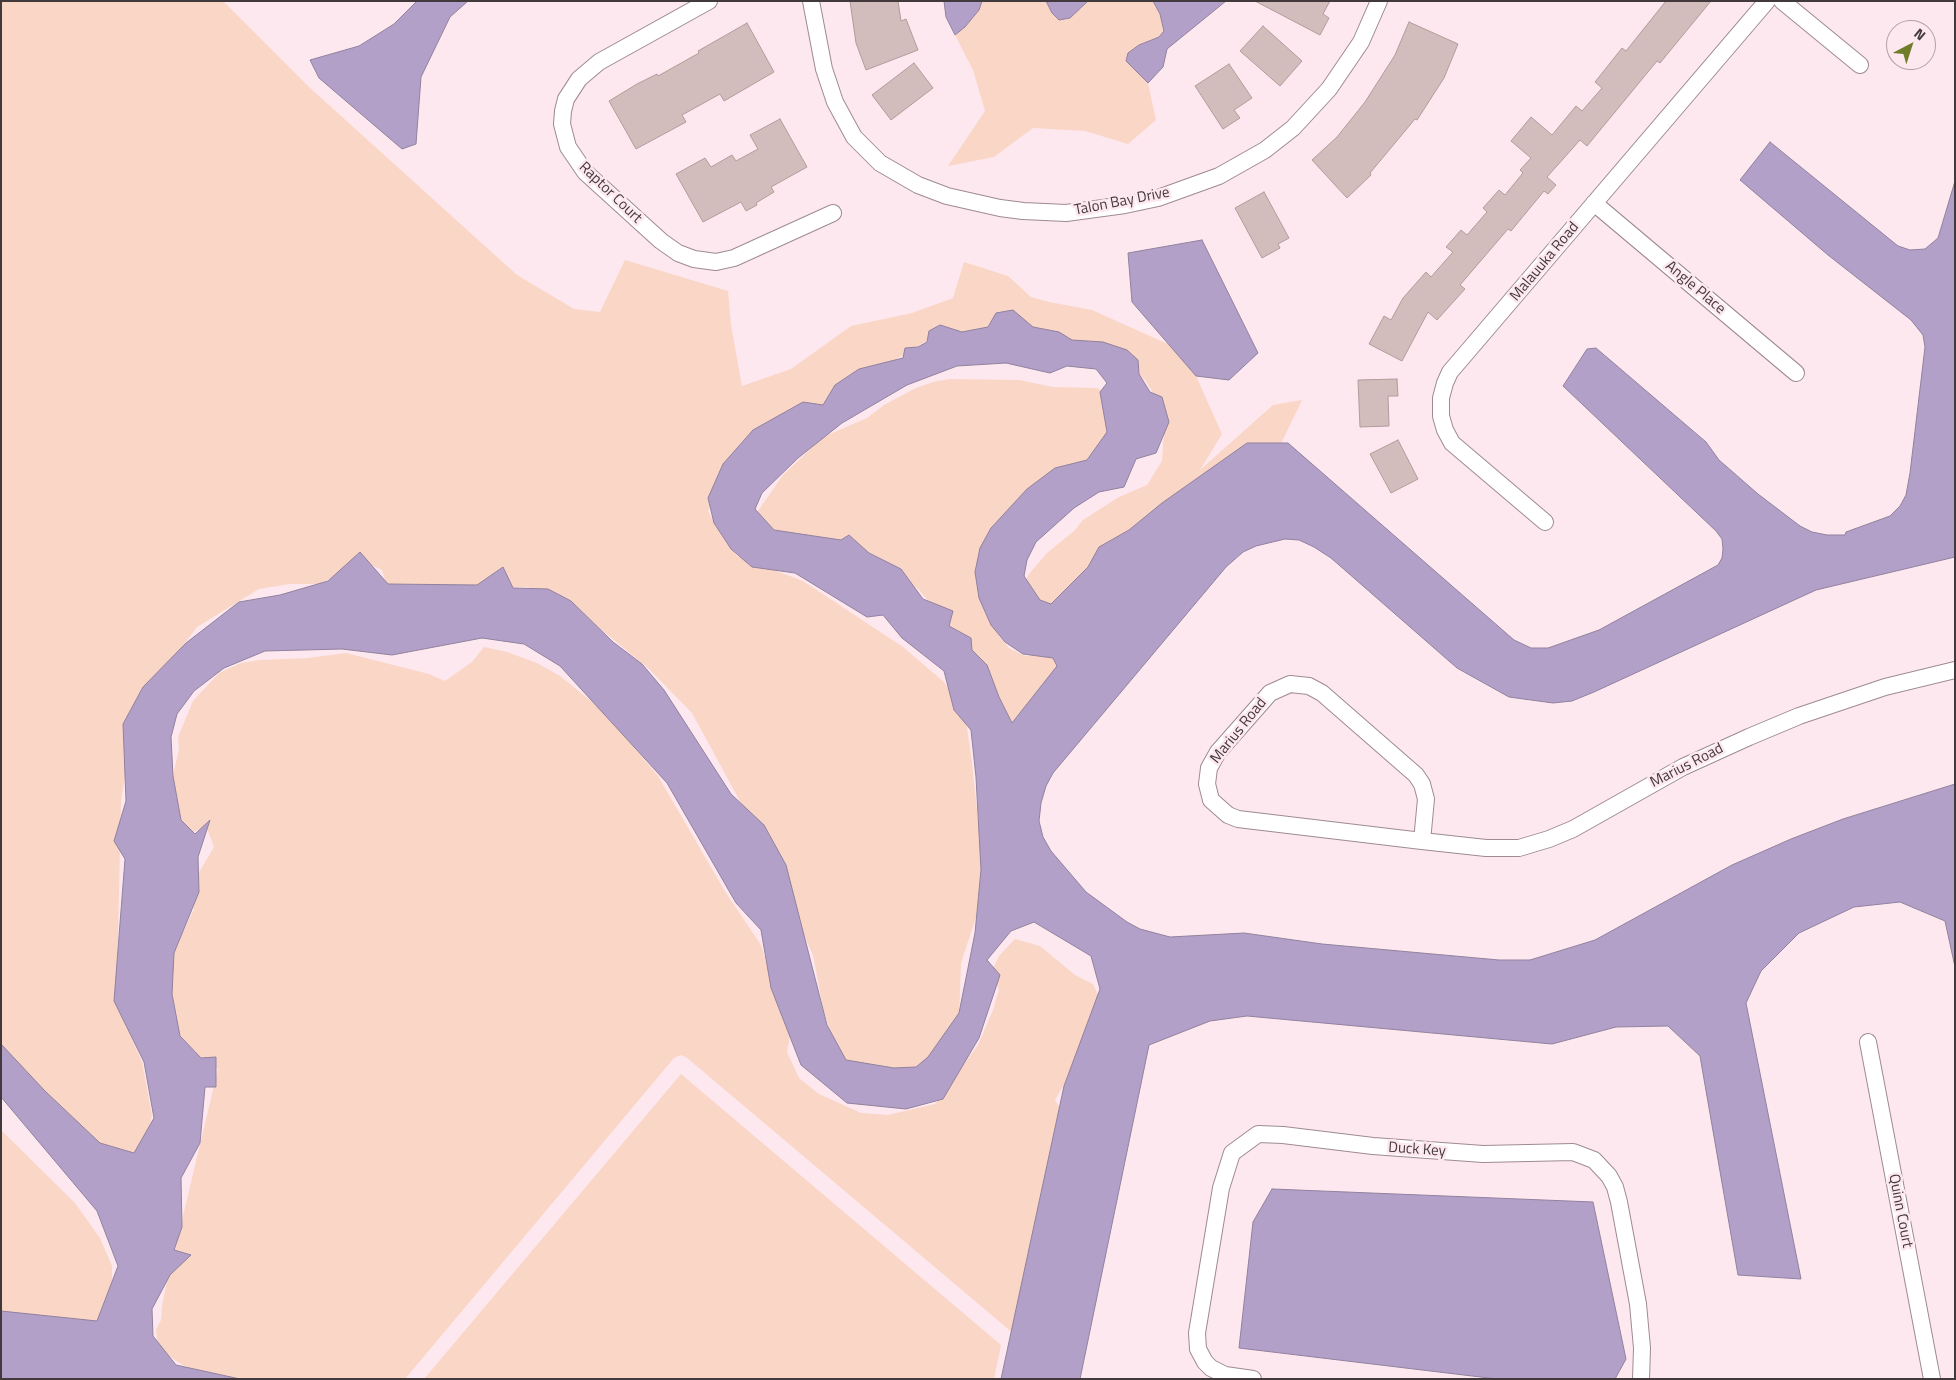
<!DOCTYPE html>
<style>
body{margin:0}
#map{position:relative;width:1956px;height:1380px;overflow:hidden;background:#fde8ef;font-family:"Titillium Web",sans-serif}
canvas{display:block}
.frame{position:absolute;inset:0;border:2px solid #42393c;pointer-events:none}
.north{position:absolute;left:1886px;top:20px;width:50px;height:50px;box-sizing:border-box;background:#fde8ef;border:1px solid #b2a2a7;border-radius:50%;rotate:40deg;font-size:14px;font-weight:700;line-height:20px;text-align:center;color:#42393c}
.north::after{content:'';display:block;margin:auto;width:18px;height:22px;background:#6f7d2b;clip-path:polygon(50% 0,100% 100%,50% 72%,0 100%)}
</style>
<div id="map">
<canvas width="1956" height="1380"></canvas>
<div class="frame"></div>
<div class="north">N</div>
</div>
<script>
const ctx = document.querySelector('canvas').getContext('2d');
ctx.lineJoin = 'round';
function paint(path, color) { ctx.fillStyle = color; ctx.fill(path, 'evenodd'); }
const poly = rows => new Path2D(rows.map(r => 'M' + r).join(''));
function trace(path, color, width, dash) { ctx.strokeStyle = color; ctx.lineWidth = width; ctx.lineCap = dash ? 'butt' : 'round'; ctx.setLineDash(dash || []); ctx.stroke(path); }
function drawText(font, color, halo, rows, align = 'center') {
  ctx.font = font + ' "Titillium Web",sans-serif'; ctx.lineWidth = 5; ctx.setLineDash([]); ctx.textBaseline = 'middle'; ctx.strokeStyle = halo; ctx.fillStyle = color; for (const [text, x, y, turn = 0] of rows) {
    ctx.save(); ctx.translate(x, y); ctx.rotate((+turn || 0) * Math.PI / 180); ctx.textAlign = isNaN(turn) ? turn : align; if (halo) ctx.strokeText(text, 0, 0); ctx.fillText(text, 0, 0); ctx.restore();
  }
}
paint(poly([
 [1,1,223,1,309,87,517,275,574,309,600,312,625,260,728,291,731,325,742,386,791,369,851,326,912,313,953,298,964,262,1008,276,1031,297,1049,302,1092,310,1170,345,1196,376,1222,434,1200,470,1273,405,1302,400,1278,450,1079,597,1037,608,1023,587,1029,574,1047,553,1074,531,1083,520,1119,497,1147,485,1162,461,1164,432,1156,398,1145,380,1120,355,928,340,875,372,717,491,708,511,723,538,737,556,803,581,903,647,944,682,965,713,972,763,982,858,981,902,961,963,959,1020,937,1053,903,1074,841,1063,823,1008,813,955,754,827,692,713,648,668,598,627,528,587,457,587,389,593,382,570,369,564,317,584,290,584,259,589,197,627,151,688,132,733,121,801,117,984,122,1016,142,1062,152,1115,142,1165,113,1168,1,1054],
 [982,1,1046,1,1052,13,1081,9,1088,1,1153,1,1160,14,1164,31,1159,37,1139,45,1126,61,1148,83,1156,120,1128,144,1085,131,1033,128,994,157,948,166,985,111,973,70,955,35,965,27,979,10],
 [950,379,1019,380,1053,387,1097,388,1104,392,1112,410,1102,459,1079,470,985,610,999,636,1009,648,1025,656,1049,653,1064,657,1018,734,963,641,918,589,866,550,855,544,790,543,755,518,758,511,783,475,823,437,867,418,884,405,916,388,933,382],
 [484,647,507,652,537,663,560,676,602,710,658,776,726,893,761,945,777,999,790,1035,787,1052,799,1078,819,1094,861,1113,888,1115,935,1104,978,1045,993,1010,999,990,992,971,999,956,1015,939,1040,946,1075,975,1093,984,1106,1014,1055,1100,1062,1111,1060,1135,1050,1151,1057,1179,1027,1345,686,1057,681,1055,674,1058,405,1379,210,1379,181,1364,163,1352,158,1345,156,1330,161,1320,162,1306,176,1238,182,1220,218,1069,180,1044,160,980,194,909,191,886,214,847,208,831,203,827,187,836,177,808,171,784,179,749,178,737,193,701,219,673,241,663,260,660,308,658,346,653,429,674,445,681,472,662],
 [681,1074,1001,1345,994,1379,424,1379],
 [1,1130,75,1203,100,1238,112,1266,112,1310,97,1335,1,1321]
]), '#fad6c6');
const water = poly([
 [417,1,468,1,450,17,421,77,416,144,402,149,319,78,310,60,359,46,394,24,417,1],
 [944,1,982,1,979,10,965,27,955,35,946,17,944,1],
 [1046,1,1088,1,1070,18,1059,20,1052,13,1046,1],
 [1153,1,1226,1,1167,49,1163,67,1148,83,1126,61,1128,53,1139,45,1159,37,1164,31,1160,14,1153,1],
 [1770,142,1898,246,1910,250,1925,249,1938,238,1955,181,1955,557,1816,590,1594,692,1572,701,1553,703,1509,697,1457,668,1331,558,1314,547,1299,540,1285,539,1256,546,1243,552,1226,567,1053,773,1046,786,1041,803,1039,821,1043,837,1051,851,1086,892,1127,922,1140,929,1170,937,1244,933,1322,944,1499,960,1530,960,1595,940,1732,865,1791,839,1843,819,1955,784,1955,967,1945,921,1900,902,1854,907,1799,933,1761,971,1746,1003,1801,1279,1738,1275,1700,1056,1668,1026,1616,1027,1552,1044,1247,1016,1210,1021,1149,1045,1080,1379,1001,1379,1064,1086,1100,989,1091,956,1034,922,1011,931,987,960,1000,975,979,1038,943,1099,906,1109,847,1103,801,1065,771,988,761,930,736,903,667,783,560,666,524,644,482,638,392,655,342,649,265,651,224,668,194,691,177,714,171,737,173,776,181,820,195,834,210,820,198,857,199,892,174,953,172,994,180,1036,201,1058,216,1057,216,1087,205,1087,200,1143,181,1178,182,1227,174,1250,191,1255,170,1275,152,1309,153,1336,176,1365,240,1379,1,1379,1,1311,97,1321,118,1266,97,1211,1,1097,1,1044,45,1091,100,1143,134,1153,154,1118,144,1062,114,1001,125,859,114,841,126,801,123,724,143,687,186,643,239,602,280,595,328,581,360,552,388,584,477,585,503,567,513,588,548,589,571,601,613,642,642,664,664,690,731,794,764,825,786,865,827,1025,846,1060,894,1068,916,1067,928,1057,959,1013,975,933,981,870,976,777,971,730,954,710,944,671,902,638,883,615,867,617,795,573,752,567,731,549,714,523,708,498,723,464,753,430,803,402,823,405,835,385,859,369,903,358,905,348,918,347,927,342,929,331,940,325,962,332,988,327,996,313,1013,310,1033,327,1059,332,1072,340,1103,342,1127,350,1138,360,1139,374,1150,392,1162,397,1169,422,1156,453,1136,459,1124,487,1099,492,1074,508,1036,542,1027,560,1024,576,1040,600,1051,604,1088,567,1099,547,1129,530,1162,503,1247,443,1288,443,1514,640,1531,648,1548,648,1599,630,1718,565,1722,558,1723,549,1722,539,1716,531,1563,386,1587,349,1596,348,1706,442,1719,460,1758,494,1800,526,1812,532,1827,535,1845,535,1846,532,1890,516,1900,506,1906,495,1910,473,1925,347,1923,335,1911,320,1828,255,1740,180,1770,142],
 [1006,363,1050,373,1067,366,1096,369,1107,383,1100,392,1107,432,1087,460,1055,468,1027,489,991,528,980,548,975,572,979,598,991,625,1005,642,1023,654,1053,658,1057,666,1012,723,999,697,987,665,972,650,971,638,949,626,953,611,923,599,901,569,869,553,849,535,841,540,774,530,755,509,762,493,798,458,842,423,907,385,957,366,1006,363],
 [1202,240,1258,353,1229,380,1196,376,1132,302,1128,253,1202,240],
 [1272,1189,1593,1202,1626,1359,1615,1379,1497,1379,1239,1348,1253,1222,1272,1189]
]);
paint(water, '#b3a0c8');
trace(water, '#91819e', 1);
const building = poly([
 [850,1,898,1,901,21,906,19,918,50,866,70,856,43,850,1],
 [1255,1,1330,1,1323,14,1329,18,1320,35,1255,1],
 [1666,1,1711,1,1660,63,1657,61,1587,146,1580,140,1547,177,1556,185,1548,194,1544,191,1511,231,1508,229,1460,285,1465,289,1437,320,1428,312,1402,361,1369,344,1384,316,1391,320,1403,298,1426,272,1431,277,1453,252,1446,247,1461,230,1467,235,1487,212,1483,208,1499,190,1505,195,1523,173,1520,170,1531,158,1511,141,1531,117,1552,135,1576,106,1582,111,1602,88,1595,82,1622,48,1626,51,1666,1],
 [1409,22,1458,44,1444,78,1417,120,1415,119,1370,173,1371,175,1347,198,1312,160,1337,137,1365,102,1395,55,1409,22],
 [747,23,774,72,724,101,720,94,682,115,686,122,636,149,609,101,637,84,657,74,658,76,699,53,698,51,747,23],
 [1263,26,1302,61,1280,86,1240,51,1263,26],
 [914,63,933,88,891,120,872,95,914,63],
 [1229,64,1252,98,1234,110,1240,118,1223,129,1195,86,1229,64],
 [780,119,807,167,771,187,774,192,756,203,757,205,746,211,741,202,703,222,676,174,705,158,711,167,732,155,736,161,758,149,750,135,780,119],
 [1264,192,1289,238,1278,244,1280,248,1262,258,1235,208,1264,192],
 [1397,379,1398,396,1388,396,1389,426,1360,427,1358,380,1397,379],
 [1398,440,1418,479,1391,493,1370,454,1398,440]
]);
paint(building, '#d2bdbc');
trace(building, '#b09c9b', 1);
const minor = poly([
 [709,1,599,62,579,79,566,99,563,111,562,124,568,147,585,172,661,241,678,253,694,259,716,262,734,258,833,213],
 [811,1,824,69,835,102,854,137,880,163,918,185,947,196,1000,208,1023,211,1066,213,1125,205,1158,198,1219,176,1265,150,1293,128,1329,89,1361,42,1379,1],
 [1782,1,1860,65],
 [1594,203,1796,373],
 [1545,522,1452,443,1445,430,1441,416,1441,398,1445,383,1450,372,1767,1],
 [1422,841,1426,799,1422,784,1416,775,1322,693,1309,686,1290,684,1270,693,1218,752,1209,768,1207,784,1211,800,1228,815,1238,819,1422,841,1486,848,1519,848,1549,839,1573,829,1683,767,1749,737,1799,716,1885,687,1955,670],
 [1868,1042,1932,1379],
 [1253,1379,1225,1375,1211,1368,1205,1362,1198,1349,1197,1333,1221,1188,1232,1153,1258,1134,1283,1135,1373,1146,1483,1154,1573,1152,1594,1160,1609,1176,1615,1187,1619,1202,1638,1304,1642,1348,1641,1379]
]);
trace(minor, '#9e8b91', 18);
trace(minor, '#fff', 16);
drawText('15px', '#42393c', '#fde8ef', [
 ["Raptor Court",610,193,44],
 ["Talon Bay Drive",1122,202,-11],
 ["Malauuka Road",1545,262,-50],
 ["Angle Place",1695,288,40],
 ["Marius Road",1239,731,-51],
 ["Marius Road",1687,766,-27],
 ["Duck Key",1417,1150,4],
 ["Quinn Court",1900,1211,79]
]);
</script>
